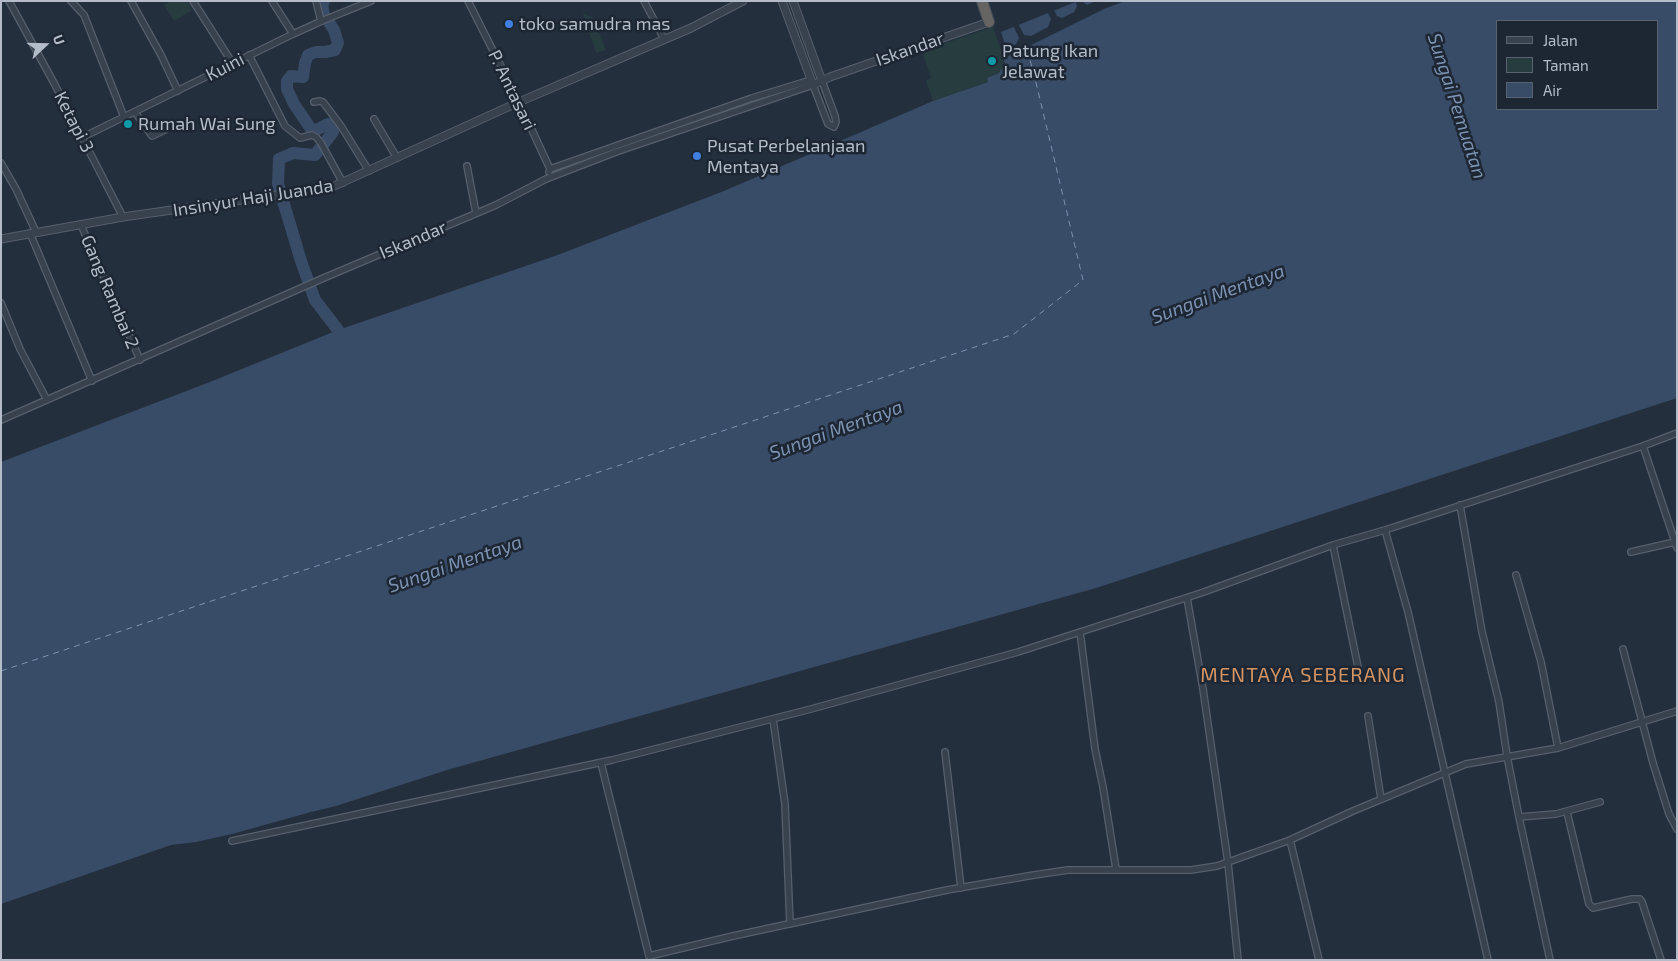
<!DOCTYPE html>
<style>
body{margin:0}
#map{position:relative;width:1678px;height:961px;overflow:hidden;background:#242f3e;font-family:"Exo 2",sans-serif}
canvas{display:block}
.frame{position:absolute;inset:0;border:2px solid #b4bcc9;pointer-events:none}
.legend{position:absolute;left:1496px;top:20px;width:162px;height:90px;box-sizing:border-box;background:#1d2633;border:1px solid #59626f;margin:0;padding:6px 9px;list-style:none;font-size:15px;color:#b4bcc9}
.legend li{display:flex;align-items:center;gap:10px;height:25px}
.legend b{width:25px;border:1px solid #59626f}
.north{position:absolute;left:20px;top:20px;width:50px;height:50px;-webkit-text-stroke:4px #1d2633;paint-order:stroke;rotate:69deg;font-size:14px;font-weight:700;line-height:20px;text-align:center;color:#b4bcc9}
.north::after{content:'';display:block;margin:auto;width:18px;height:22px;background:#b4bcc9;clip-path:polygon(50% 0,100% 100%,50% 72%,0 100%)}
</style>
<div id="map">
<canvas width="1678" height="961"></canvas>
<div class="frame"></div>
<ul class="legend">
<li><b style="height:6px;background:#38414e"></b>Jalan</li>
<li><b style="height:14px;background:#263c3f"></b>Taman</li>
<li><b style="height:14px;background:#394c67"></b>Air</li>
</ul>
<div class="north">U</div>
</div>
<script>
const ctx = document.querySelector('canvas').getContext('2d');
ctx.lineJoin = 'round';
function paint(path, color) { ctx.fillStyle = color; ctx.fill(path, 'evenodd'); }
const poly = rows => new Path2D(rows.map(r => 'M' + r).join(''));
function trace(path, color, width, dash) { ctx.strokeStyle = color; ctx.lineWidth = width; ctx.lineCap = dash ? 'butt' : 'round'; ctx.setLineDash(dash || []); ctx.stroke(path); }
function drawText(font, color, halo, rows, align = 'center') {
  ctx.font = font + ' "Exo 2",sans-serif'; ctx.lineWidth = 5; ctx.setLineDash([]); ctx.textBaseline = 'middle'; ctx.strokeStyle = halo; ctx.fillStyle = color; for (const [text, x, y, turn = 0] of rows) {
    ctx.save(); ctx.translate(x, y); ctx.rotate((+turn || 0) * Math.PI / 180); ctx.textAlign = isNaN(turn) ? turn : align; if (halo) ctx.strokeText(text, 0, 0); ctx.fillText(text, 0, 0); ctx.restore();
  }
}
paint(poly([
 [170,1,187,1,192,10,174,21,164,5],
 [583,13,593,18,606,50,596,53],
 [993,27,1004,58,1003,69,999,73,987,78,988,82,933,101,926,81,931,78,922,51]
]), '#263c3f');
paint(poly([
 [1078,1,1677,1,1677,398,1096,588,447,770,336,806,311,812,232,834,196,842,171,845,1,904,1,462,210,382,338,330,555,256,724,191,933,101,988,82,987,78,999,73,1005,64,1001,50,1006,47,1001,32],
 [1497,21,1657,21,1657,109,1497,109]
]), '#394c67');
paint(poly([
 [1075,1,1082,1,1087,5,1095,1,1125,1,1104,9,1005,58,1002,51,1016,44,1019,38,1013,25,1018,23,1024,35,1031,36,1048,27,1051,19,1047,11,1053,8,1057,16,1062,18,1074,12,1077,6]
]), '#242f3e');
trace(poly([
 [324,1,322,5,324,15,334,30,338,43,335,50,325,52,316,52,308,55,305,63,303,77,291,76,287,81,287,89,294,104,311,129,316,130,328,124,331,125,333,132,315,155,293,153,279,159,278,184,301,261,315,300,338,330,344,346]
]), '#394c67', 12);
trace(poly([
 [1,671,1014,334,1083,280,1033,70,1026,48]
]), '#7c92b1', 1, [6, 5]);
const minor = poly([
 [9,1,54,83,123,217],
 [71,1,84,15,124,117],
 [131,1,161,55,178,91],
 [193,1,233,64],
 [272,1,293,34],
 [316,1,321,21],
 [468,1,519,102,550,169,549,172],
 [644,1,664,39],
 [249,55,285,126,300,138,312,135,316,137,321,143,343,183],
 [314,102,320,101,323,102,341,126,369,171],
 [135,112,152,136,171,127,177,127],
 [374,119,397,158],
 [81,138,293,34,324,20,371,1],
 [1,163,16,189,36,232],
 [467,166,476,213],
 [550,169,752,98,811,80],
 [81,225,140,360],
 [30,233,92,381],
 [1,303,20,349,47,400],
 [1,420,326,277,496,205,546,179,616,152,813,85,828,124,834,127,836,122,835,116,822,81],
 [1643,446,1677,548],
 [1460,505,1482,632,1499,702,1507,756,1519,817,1550,960],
 [1385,530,1408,612,1488,960],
 [1333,545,1358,667],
 [1631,552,1675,542],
 [1516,575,1541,662,1558,748],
 [1187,598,1203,689,1228,863,1238,960],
 [1080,632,1095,749,1103,787,1116,869],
 [1623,649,1653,763,1669,814,1677,829],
 [1368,716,1381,799],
 [773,719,785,804,790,924],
 [945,752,961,888],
 [601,763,649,956,733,936,947,890,1034,875,1068,870,1191,870,1217,866,1290,840,1353,811,1466,764,1558,748,1677,711],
 [1567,812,1589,904,1593,908,1632,899,1640,899,1642,902,1661,960],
 [1519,817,1556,814,1600,802],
 [1290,840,1319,960],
 [232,841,612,760,811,709,1018,652,1201,593,1333,545,1385,530,1643,446,1677,433]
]);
const tertiary = poly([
 [782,1,813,85,830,77,989,22],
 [793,1,822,81],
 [1,239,123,217,332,187,519,102,691,28,743,1]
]);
const trunk = poly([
 [982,1,989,22]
]);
trace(minor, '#565f6c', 8);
trace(tertiary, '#565f6c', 9);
trace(trunk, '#434c59', 12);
trace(minor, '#38414e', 5.5);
trace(tertiary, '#38414e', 7);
trace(trunk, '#656462', 10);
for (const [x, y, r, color] of [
 [509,24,5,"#3f7fe0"],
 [992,61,5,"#0f9aa8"],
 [128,124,5,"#0f9aa8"],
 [697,156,5,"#3f7fe0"]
]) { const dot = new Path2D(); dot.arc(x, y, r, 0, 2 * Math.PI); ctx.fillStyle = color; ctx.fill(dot); trace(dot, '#1d2633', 2); }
drawText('18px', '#b4bcc9', '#1d2633', [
 ["toko samudra mas",519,24],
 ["Patung Ikan",1002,51],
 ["Jelawat",1002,72],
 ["Rumah Wai Sung",138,124],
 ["Pusat Perbelanjaan",707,146],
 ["Mentaya",707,167]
], 'left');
drawText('18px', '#b4bcc9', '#1d2633', [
 ["Iskandar",910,49,-19],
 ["Kuini",225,67,-27],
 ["P. Antasari",512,90,64],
 ["Ketapi 3",74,122,63],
 ["Insinyur Haji Juanda",253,198,-9],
 ["Iskandar",413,240,-23],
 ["Gang Rambai 2",110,292,67]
]);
drawText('italic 19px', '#7c92b1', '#1d2633', [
 ["Sungai Pemuatan",1457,106,72],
 ["Sungai Mentaya",1218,294,-20],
 ["Sungai Mentaya",836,430,-20],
 ["Sungai Mentaya",455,564,-19]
]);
ctx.letterSpacing = '1px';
drawText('20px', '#d59563', '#1d2633', [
 ["MENTAYA SEBERANG",1303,675]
]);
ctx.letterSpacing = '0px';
</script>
